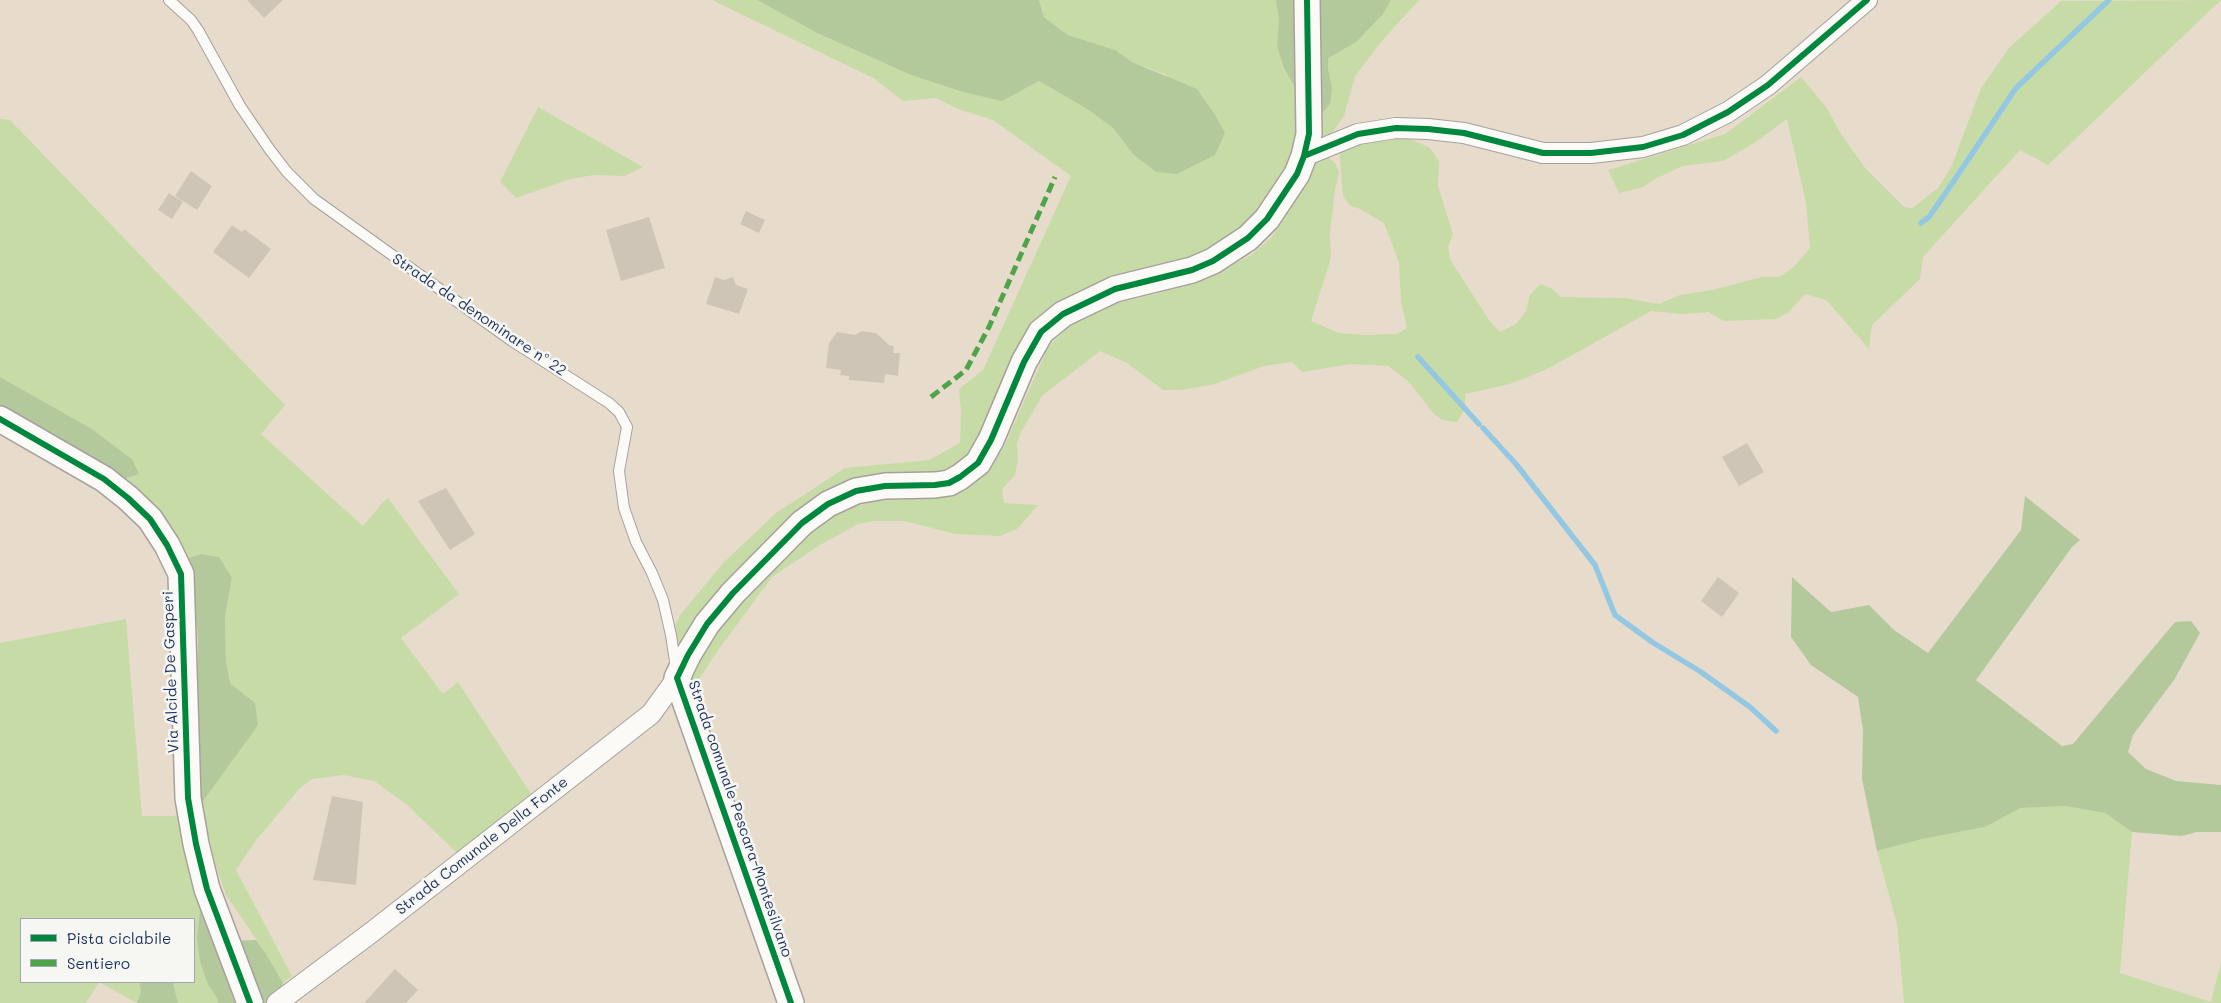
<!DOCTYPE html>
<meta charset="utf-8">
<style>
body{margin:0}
#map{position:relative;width:2221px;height:1003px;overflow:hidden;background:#e7dccc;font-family:Mali,sans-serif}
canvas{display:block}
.legend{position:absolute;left:20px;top:918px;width:175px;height:65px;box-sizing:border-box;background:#f6f6f2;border:1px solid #9ea6b7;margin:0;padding:6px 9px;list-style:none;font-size:15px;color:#1b2f5e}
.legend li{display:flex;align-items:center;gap:10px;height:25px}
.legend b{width:25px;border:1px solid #9ea6b7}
</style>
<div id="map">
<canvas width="2221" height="1003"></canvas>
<ul class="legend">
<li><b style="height:6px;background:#00873e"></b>Pista ciclabile</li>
<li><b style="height:6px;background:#4fa44a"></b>Sentiero</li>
</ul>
</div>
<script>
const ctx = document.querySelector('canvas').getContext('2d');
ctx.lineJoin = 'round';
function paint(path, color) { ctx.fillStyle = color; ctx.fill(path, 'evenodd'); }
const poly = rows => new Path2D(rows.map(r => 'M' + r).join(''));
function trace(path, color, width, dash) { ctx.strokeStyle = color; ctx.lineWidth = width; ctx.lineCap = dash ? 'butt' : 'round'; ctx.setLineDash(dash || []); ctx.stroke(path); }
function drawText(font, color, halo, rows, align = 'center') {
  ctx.font = font + ' Mali,sans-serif'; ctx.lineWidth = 5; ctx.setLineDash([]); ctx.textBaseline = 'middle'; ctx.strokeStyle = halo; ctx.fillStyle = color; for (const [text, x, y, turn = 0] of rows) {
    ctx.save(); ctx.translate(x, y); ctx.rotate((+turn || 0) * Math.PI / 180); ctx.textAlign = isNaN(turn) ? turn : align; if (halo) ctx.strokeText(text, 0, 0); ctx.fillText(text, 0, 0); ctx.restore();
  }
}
paint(poly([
 [712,0,757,0,817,33,911,75,963,92,1002,100,1039,81,1087,109,1113,128,1133,154,1167,75,1132,62,1115,50,1068,35,1044,17,1039,0,1419,0,1381,42,1355,76,1344,116,1327,140,1279,190,1232,242,1199,258,1077,296,963,470,891,480,809,527,846,509,876,501,939,497,971,484,989,471,1005,445,1048,347,1071,324,1108,305,1155,294,1202,280,1250,256,1272,237,1318,161,1326,156,1335,163,1339,172,1335,190,1330,232,1331,258,1311,321,1339,333,1364,335,1397,334,1407,328,1401,302,1399,263,1384,223,1358,208,1350,206,1343,196,1339,149,1358,143,1408,138,1430,148,1439,161,1438,186,1453,234,1448,247,1451,261,1489,320,1500,332,1516,324,1526,311,1530,295,1540,284,1551,288,1561,297,1625,298,1659,304,1680,295,1712,290,1762,277,1779,277,1794,267,1810,248,1806,203,1787,119,1756,142,1723,161,1683,166,1657,178,1643,187,1619,193,1608,170,1725,134,1801,77,1827,108,1841,134,1866,169,1904,207,1912,208,1938,188,1952,165,1981,88,2009,48,2061,1,2221,0,2048,165,2020,150,1923,257,1920,279,1872,325,1869,349,1826,300,1805,294,1788,313,1776,319,1724,321,1708,312,1683,314,1651,311,1553,366,1526,378,1506,385,1465,394,1465,409,1457,422,1442,420,1433,413,1408,381,1388,366,1351,364,1302,372,1292,362,1264,366,1215,384,1182,390,1163,390,1127,363,1100,351,1043,395,1021,432,1017,444,1018,460,1015,475,1002,489,1004,503,1038,505,1017,529,1000,536,955,534,905,521,875,521,858,524,820,545,772,577,714,656,689,695,675,625,681,614,722,564,776,513,845,468,929,460,960,443,961,411,959,389,983,370,1071,176,993,120,958,109,936,98,903,101,873,78],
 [538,107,643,167,625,176,594,175,570,179,516,198,500,182],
 [0,119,10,120,285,405,261,434,363,526,383,502,388,498,459,594,401,638,443,694,458,682,533,797,457,853,406,804,374,781,343,775,312,779,299,789,257,839,236,870,292,976,283,983,265,952,226,895,215,863,201,804,238,751,255,703,230,683,226,662,225,617,232,578,183,560,118,481,132,459,92,429,0,377],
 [126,619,142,816,180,816,201,900,197,937,208,985,217,998,218,1003,178,1003,173,982,194,982,194,919,21,919,21,982,139,982,141,992,137,1003,99,982,86,1003,0,1003,0,643],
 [2065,806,2105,813,2132,832,2120,973,2211,1002,2221,962,2221,1003,1904,1003,1897,924,1877,851,1922,839,1985,827,2021,808]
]), '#c7dba7');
paint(poly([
 [757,0,1039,0,1044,17,1068,35,1115,50,1132,62,1197,89,1215,115,1225,133,1215,155,1177,174,1156,172,1133,154,1113,128,1087,109,1039,81,1002,101,963,92,911,75,817,33],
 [1276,0,1391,0,1383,14,1356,42,1328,58,1328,69,1332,88,1330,104,1323,112,1315,114,1303,101,1284,68,1277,46,1279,20],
 [0,377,92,429,132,459,139,474,118,481,0,431],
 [2025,496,2080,540,2072,547,1976,680,2062,746,2073,744,2175,622,2191,621,2200,633,2174,680,2133,735,2128,752,2146,769,2176,781,2221,785,2221,832,2197,832,2182,836,2132,832,2105,813,2065,806,2021,808,1985,827,1922,839,1877,851,1862,779,1863,731,1858,697,1811,665,1791,637,1792,577,1831,612,1869,605,1894,630,1928,653,2021,530],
 [201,554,219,557,232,578,225,617,226,662,230,683,255,703,258,725,201,804,197,709,198,641,195,602,190,577,183,560],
 [201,900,233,941,256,940,265,952,283,983,275,1003,218,1003,217,998,208,985,200,961,197,937],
 [139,982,173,982,178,1003,137,1003,141,992]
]), '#b3c99c');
trace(poly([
 [1921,223,1929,217,1945,194,2016,88,2109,0],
 [1418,357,1479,424],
 [1483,428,1516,464,1595,565,1615,615,1652,642,1701,672,1750,707,1776,731]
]), '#94c8e2', 5.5);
paint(poly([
 [247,0,283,0,264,18],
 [191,171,212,186,197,210,175,196],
 [169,193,183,202,172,219,158,210],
 [746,211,765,220,759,233,740,224],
 [649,217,665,268,621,281,606,230],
 [232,225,242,232,244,229,271,249,249,278,213,252],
 [715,277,724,280,733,277,736,285,748,289,739,314,706,304],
 [862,331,876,333,889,345,894,346,893,353,900,353,898,376,885,374,884,383,849,380,849,376,840,375,841,370,826,368,829,343,837,332,855,335],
 [1747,443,1764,472,1739,486,1722,457],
 [446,488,475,534,450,550,418,501],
 [1718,577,1739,593,1722,617,1701,601],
 [332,796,363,802,356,885,313,880],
 [395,969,418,990,406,1003,364,1003]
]), '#cfc5b7');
const service = poly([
 [169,0,191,20,198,30,240,106,270,150,287,172,314,199,512,341,609,403,619,412,627,427,619,471,624,508,636,542,652,573,663,600,671,635,676,668]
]);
const minor = poly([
 [1304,156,1358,134,1396,128,1428,129,1464,133,1543,153,1591,153,1643,147,1683,135,1728,112,1768,85,1867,0],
 [277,1003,372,932,651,714,677,678]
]);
const tertiary = poly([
 [0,419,104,479,128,498,150,519,167,545,181,574,188,798,196,844,207,889,250,1003],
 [791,1003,677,678,688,655,707,624,733,593,802,523,828,504,856,491,885,486,935,485,949,483,960,477,978,463,991,440,1024,362,1041,332,1063,314,1115,289,1192,270,1213,261,1248,238,1267,219,1297,174,1304,156,1309,134,1307,0]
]);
trace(service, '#a5a19e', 12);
trace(minor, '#a5a19e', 22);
trace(tertiary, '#a5a19e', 28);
trace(service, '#fbfaf7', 10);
trace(minor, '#fbfaf7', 20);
trace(tertiary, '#fbfaf7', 25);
trace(poly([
 [931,397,966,370,989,327,1055,177]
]), '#4fa44a', 5, [10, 5]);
trace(poly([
 [1304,156,1358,134,1396,128,1428,129,1464,133,1543,153,1591,153,1643,147,1683,135,1728,112,1768,85,1867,0],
 [0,419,104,479,128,498,150,519,167,545,181,574,188,798,196,844,207,889,250,1003],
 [791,1003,677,678,688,655,707,624,733,593,802,523,828,504,856,491,885,486,935,485,949,483,960,477,978,463,991,440,1024,362,1041,332,1063,314,1115,289,1192,270,1213,261,1248,238,1267,219,1297,174,1304,156,1309,134,1307,0]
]), '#00873e', 6);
drawText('15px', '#1b2f5e', '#f6f6f2', [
 ["Strada da denominare nº 22",479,315,34],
 ["Via Alcide De Gasperi",171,672,-92],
 ["Strada comunale Pescara-Montesilvano",740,819,71],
 ["Strada Comunale Della Fonte",482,846,-38]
]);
</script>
